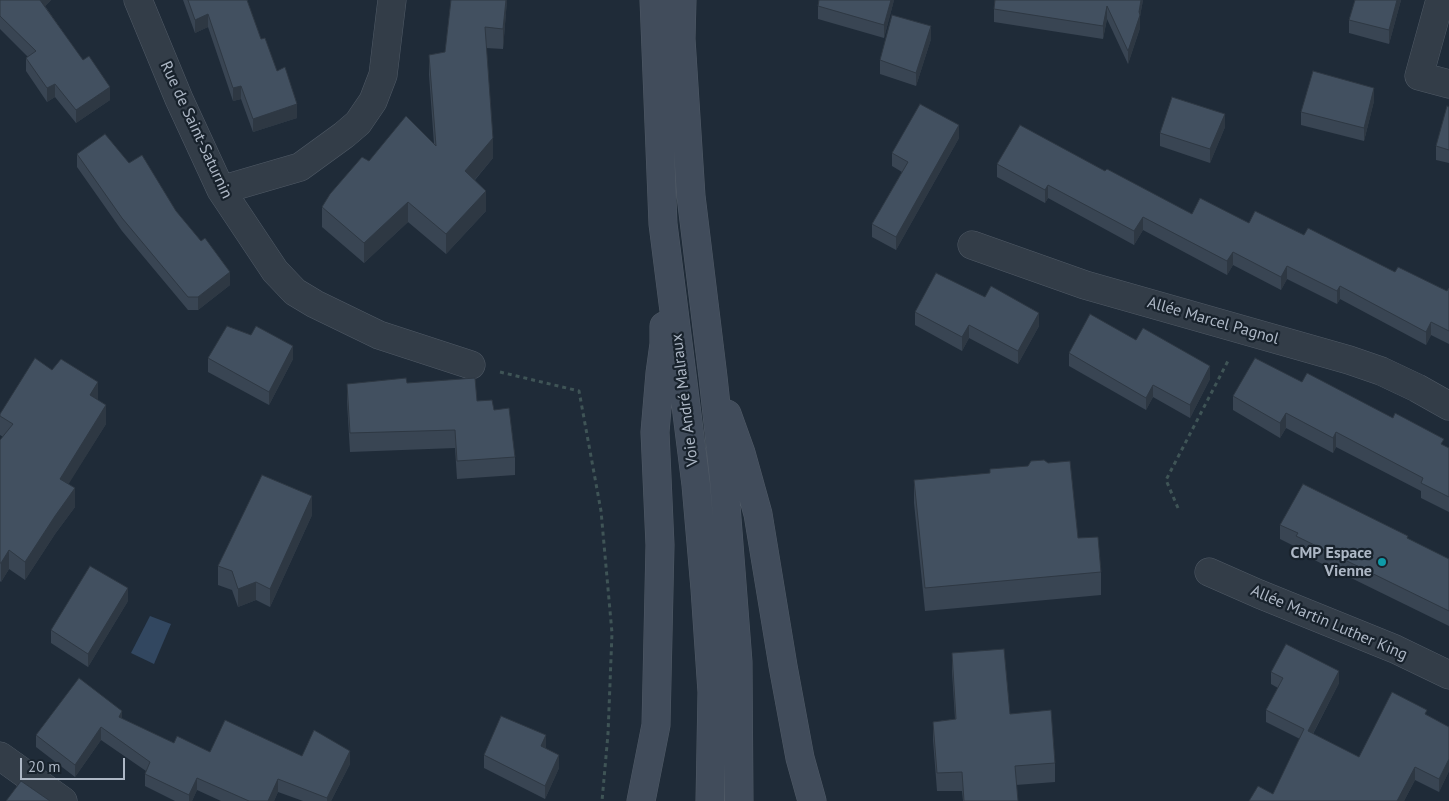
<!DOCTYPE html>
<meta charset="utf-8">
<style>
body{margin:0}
#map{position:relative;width:1449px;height:801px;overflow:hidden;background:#1f2b38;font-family:"PT Sans",sans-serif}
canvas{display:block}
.scale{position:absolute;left:20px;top:758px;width:105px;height:22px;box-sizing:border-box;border:2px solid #adb7c5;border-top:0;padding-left:6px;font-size:15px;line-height:18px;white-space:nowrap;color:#adb7c5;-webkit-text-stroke:4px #18222c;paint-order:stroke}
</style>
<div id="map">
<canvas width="1449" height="801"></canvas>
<div class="scale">20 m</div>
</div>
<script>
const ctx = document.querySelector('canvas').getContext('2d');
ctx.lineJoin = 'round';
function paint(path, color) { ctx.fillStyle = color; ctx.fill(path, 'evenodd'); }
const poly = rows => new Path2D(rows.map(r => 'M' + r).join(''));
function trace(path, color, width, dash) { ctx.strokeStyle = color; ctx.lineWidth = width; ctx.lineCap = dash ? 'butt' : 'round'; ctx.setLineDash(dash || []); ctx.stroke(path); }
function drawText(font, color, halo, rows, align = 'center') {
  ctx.font = font + ' "PT Sans",sans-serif'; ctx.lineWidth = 4.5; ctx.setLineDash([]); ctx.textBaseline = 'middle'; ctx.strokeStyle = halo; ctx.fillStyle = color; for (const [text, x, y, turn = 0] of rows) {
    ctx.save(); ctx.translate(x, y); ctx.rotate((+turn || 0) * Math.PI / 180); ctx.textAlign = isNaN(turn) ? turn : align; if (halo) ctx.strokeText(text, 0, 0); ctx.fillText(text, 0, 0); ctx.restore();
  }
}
paint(poly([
 [150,616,171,624,154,664,131,653]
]), '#324760');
const minor = poly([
 [138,0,179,99,221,190,275,271,295,292,315,304,379,335,471,365],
 [1440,0,1419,76,1449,84],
 [221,190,300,167,344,135,358,123,373,101,383,75,392,0],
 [972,245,1085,285,1349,360,1381,371,1417,388,1449,406],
 [1209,572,1259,594,1395,649,1449,675],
 [0,756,63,801]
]);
const secondary = poly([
 [654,0,663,224,696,485,705,589,712,692,710,801],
 [682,0,681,39,691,196,713,377,724,479,738,662,739,801],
 [727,414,741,453,758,514,783,666,800,758,812,801],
 [641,801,656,725,660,545,655,432,660,373,664,344,664,326]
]);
trace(minor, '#505a66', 29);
trace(secondary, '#505a66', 29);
trace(poly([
 [500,372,579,391,601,511,612,633,608,734,602,801],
 [1178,508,1166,480,1229,359]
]), '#3f5456', 3, [4, 4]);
trace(minor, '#333d48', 28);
trace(secondary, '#414c5b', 28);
paint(poly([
 [0,0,51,0,45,6,110,100,76,123,55,97,47,102,26,71,26,58,28,57,0,29],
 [183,0,247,0,261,39,277,71,297,118,253,132,241,99,233,101,208,27,195,33],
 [451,0,507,0,503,49,486,48,493,158,475,180,486,211,446,254,408,222,364,263,322,227,322,207,369,161,434,144,429,75,429,55,445,52],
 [894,0,884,38,818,19,818,6],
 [995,0,1143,0,1140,16,1140,28,1128,64,1107,19,1103,39,994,22,994,9],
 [1355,0,1401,0,1389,44,1349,33,1349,20],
 [931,39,916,86,880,74,880,60],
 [1374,101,1364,141,1301,125,1301,112],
 [1449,107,1449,163,1436,160,1436,146],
 [1225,127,1210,163,1160,146,1160,133],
 [959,138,896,250,872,237,872,224,902,172,892,166,892,153],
 [77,154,129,163,176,211,230,285,198,310,188,310,122,231,77,167],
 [997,164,1105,171,1192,214,1249,223,1304,235,1395,272,1447,291,1449,288,1449,344,1431,335,1426,345,1340,299,1337,304,1287,279,1281,290,1233,265,1227,275,1143,230,1134,245,1048,198,1045,203,997,177],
 [985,297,1039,326,1018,364,969,338,962,351,915,325,915,312],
 [1136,340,1210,379,1190,418,1153,397,1146,410,1069,366,1069,353],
 [208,358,293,359,269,405,208,372],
 [52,370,98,400,106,424,68,484,75,507,55,534,25,580,9,569,1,582,0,581,0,440,3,437,0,435,0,414],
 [1302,382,1449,448,1449,512,1421,498,1421,491,1336,447,1333,453,1286,428,1280,438,1233,410,1233,396],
 [407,383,477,401,494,410,515,457,515,475,457,479,455,448,350,452,347,402,347,384],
 [914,480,1078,538,1101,572,1101,595,925,611,914,503],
 [312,515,270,607,256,600,238,607,232,590,218,585,218,566],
 [1280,525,1408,539,1449,559,1449,626,1296,551,1296,547,1280,539],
 [128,601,88,667,51,643,51,630],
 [952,653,1055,763,1055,782,1016,785,1018,801,963,801,962,791,937,791,933,740,933,722,955,719,952,672],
 [1271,672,1339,683,1313,734,1359,757,1427,715,1449,727,1449,771,1439,792,1415,780,1404,801,1249,801,1273,794,1300,739,1266,722,1266,710,1278,688,1271,684],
 [122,719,174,743,210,752,302,756,350,764,331,801,303,801,278,792,274,801,221,801,197,790,192,801,175,801,145,786,145,774,146,771,101,740,75,777,36,747,36,735],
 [546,749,559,768,545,799,484,768,484,755]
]), '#394553');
paint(poly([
 [39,0,51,0,39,12],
 [506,0,507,0,503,49,503,29],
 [891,0,894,0,884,38,884,25],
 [1141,0,1143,0,1140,16,1140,28,1128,64,1128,51,1139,12],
 [1397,0,1401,0,1389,44,1389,30],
 [1107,6,1107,19,1103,39,1103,26],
 [208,14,208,27,195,33,195,20],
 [931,26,931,39,916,86,916,73],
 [55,84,55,97,47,102,47,88],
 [241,86,241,99,233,101,233,88],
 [110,87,110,100,76,123,76,110],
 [1374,88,1374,101,1364,141,1364,128],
 [297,104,297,118,253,132,253,119],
 [1225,114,1225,127,1210,163,1210,149],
 [959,125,959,138,896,250,896,237],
 [493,138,493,158,465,191,465,171],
 [1048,185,1048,198,1045,203,1045,190],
 [486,191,486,211,446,254,446,234],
 [408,202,408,222,364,263,364,243],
 [1143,217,1143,230,1134,245,1134,231],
 [1233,252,1233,265,1227,275,1227,261],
 [1287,266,1287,279,1281,290,1281,277],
 [230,272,230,285,198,310,198,297],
 [1340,286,1340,299,1337,304,1337,291],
 [1039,313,1039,326,1018,364,1018,351],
 [1431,322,1431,335,1426,345,1426,332],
 [969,325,969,338,962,351,962,337],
 [293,346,293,359,269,405,269,392],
 [1210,366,1210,379,1190,418,1190,405],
 [98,382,98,400,90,395],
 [1153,385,1153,397,1146,410,1146,398],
 [106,405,106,424,60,498,60,479],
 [1286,413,1286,428,1280,438,1280,423],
 [1336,432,1336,447,1333,453,1333,438],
 [75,488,75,507,55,534,25,580,25,562,55,516],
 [312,496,312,515,270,607,270,589],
 [9,550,9,569,1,582,1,563],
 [256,582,256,600,238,607,238,589],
 [128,588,128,601,88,667,88,654],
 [1339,671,1339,683,1308,743,1308,731],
 [122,711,122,723,119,717],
 [101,727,101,740,75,777,75,765],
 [546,735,546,749,541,746],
 [350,751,350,764,331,801,327,801,327,798],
 [559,755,559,768,545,799,545,786],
 [1449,759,1449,771,1439,792,1439,779],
 [1415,767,1415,780,1404,801,1397,801],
 [197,778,197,790,192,801,189,801,189,795],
 [278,779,278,792,274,801,268,801]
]), '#2e3843');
const building = poly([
 [0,0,40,0,83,60,89,56,110,87,76,110,55,84,47,88,26,58,36,51,0,16,0,0],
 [188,0,247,0,261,39,265,38,277,71,285,67,297,104,253,119,241,86,233,88,208,14,195,20,188,0],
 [451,0,506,0,503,29,485,27,493,138,465,171,486,191,446,234,408,202,364,243,322,207,330,194,362,157,369,161,406,116,436,146,429,55,445,52,451,0],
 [819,0,891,0,884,25,818,6,819,0],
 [995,0,1141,0,1139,12,1140,15,1128,51,1107,6,1103,26,994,9,995,0],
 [1355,0,1397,0,1389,30,1349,20,1355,0],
 [892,15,931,26,916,73,880,60,892,15],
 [1313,71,1374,88,1364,128,1301,112,1313,71],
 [1172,97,1225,114,1210,149,1160,133,1172,97],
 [920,104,959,125,896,237,872,224,908,162,892,153,920,104],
 [1447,106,1449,107,1449,150,1436,146,1447,106],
 [1020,125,1105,171,1107,169,1192,214,1200,198,1249,223,1255,211,1304,235,1308,228,1395,272,1398,267,1447,291,1449,288,1449,331,1431,322,1426,332,1340,286,1337,291,1287,266,1281,277,1233,252,1227,261,1143,217,1134,231,1048,185,1045,190,997,164,1020,125],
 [105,134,129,163,142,155,176,211,201,241,205,238,230,272,198,297,188,297,122,218,77,154,105,134],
 [936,273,985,297,991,286,1039,313,1018,351,969,325,962,337,915,312,936,273],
 [1090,314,1136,340,1143,328,1210,366,1190,405,1153,385,1146,398,1069,353,1090,314],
 [227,326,251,335,256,326,293,346,269,392,208,358,227,326],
 [35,358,52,370,61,359,98,382,90,395,106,405,60,479,75,488,55,516,25,562,9,550,1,563,0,563,0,440,13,424,0,416,0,414,35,358],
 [1255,358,1302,382,1307,373,1393,418,1395,413,1444,439,1441,444,1449,448,1449,497,1421,483,1423,478,1336,432,1333,438,1286,413,1280,423,1233,396,1255,358],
 [406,378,407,383,475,378,477,401,492,400,494,410,509,408,515,457,457,461,455,430,350,433,347,384,406,378],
 [1044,460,1048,463,1070,461,1078,538,1098,537,1101,572,925,588,914,480,990,473,990,469,1028,466,1031,461,1044,460],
 [262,475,312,496,270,589,256,582,238,589,232,571,218,566,262,475],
 [1303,484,1408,536,1407,538,1449,559,1449,611,1296,536,1298,533,1280,525,1303,484],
 [90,566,128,588,88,654,51,630,90,566],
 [1286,644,1339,671,1308,731,1359,757,1392,692,1427,710,1425,714,1449,727,1449,759,1439,779,1415,767,1397,801,1249,801,1258,786,1273,794,1304,729,1266,710,1283,678,1271,672,1286,644],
 [1004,649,1010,714,1051,710,1055,763,1015,766,1018,801,964,801,962,772,937,773,933,722,956,719,952,653,1004,649],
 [79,678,122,711,119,717,174,743,177,736,210,752,225,720,302,756,314,730,350,751,327,798,278,779,268,801,249,801,197,778,189,795,145,774,150,762,101,727,75,765,36,735,79,678],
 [501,716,546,735,541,746,559,755,545,786,484,755,501,716],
 [21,781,50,801,6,801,21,781]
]);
paint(building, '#425060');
trace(building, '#2e3843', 1);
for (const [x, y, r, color] of [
 [1382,562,5,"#0f9aa8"]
]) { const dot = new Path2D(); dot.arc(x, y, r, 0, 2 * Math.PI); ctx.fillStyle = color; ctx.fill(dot); trace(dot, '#18222c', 2); }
drawText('16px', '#adb7c5', '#18222c', [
 ["Rue de Saint-Saturnin",196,130,65],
 ["Allée Marcel Pagnol",1213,321,16],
 ["Voie André Malraux",685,400,-97],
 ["Allée Martin Luther King",1329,623,23]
]);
drawText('bold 16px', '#adb7c5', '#18222c', [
 ["CMP Espace",1372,553],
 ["Vienne",1372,571]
], 'right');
</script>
